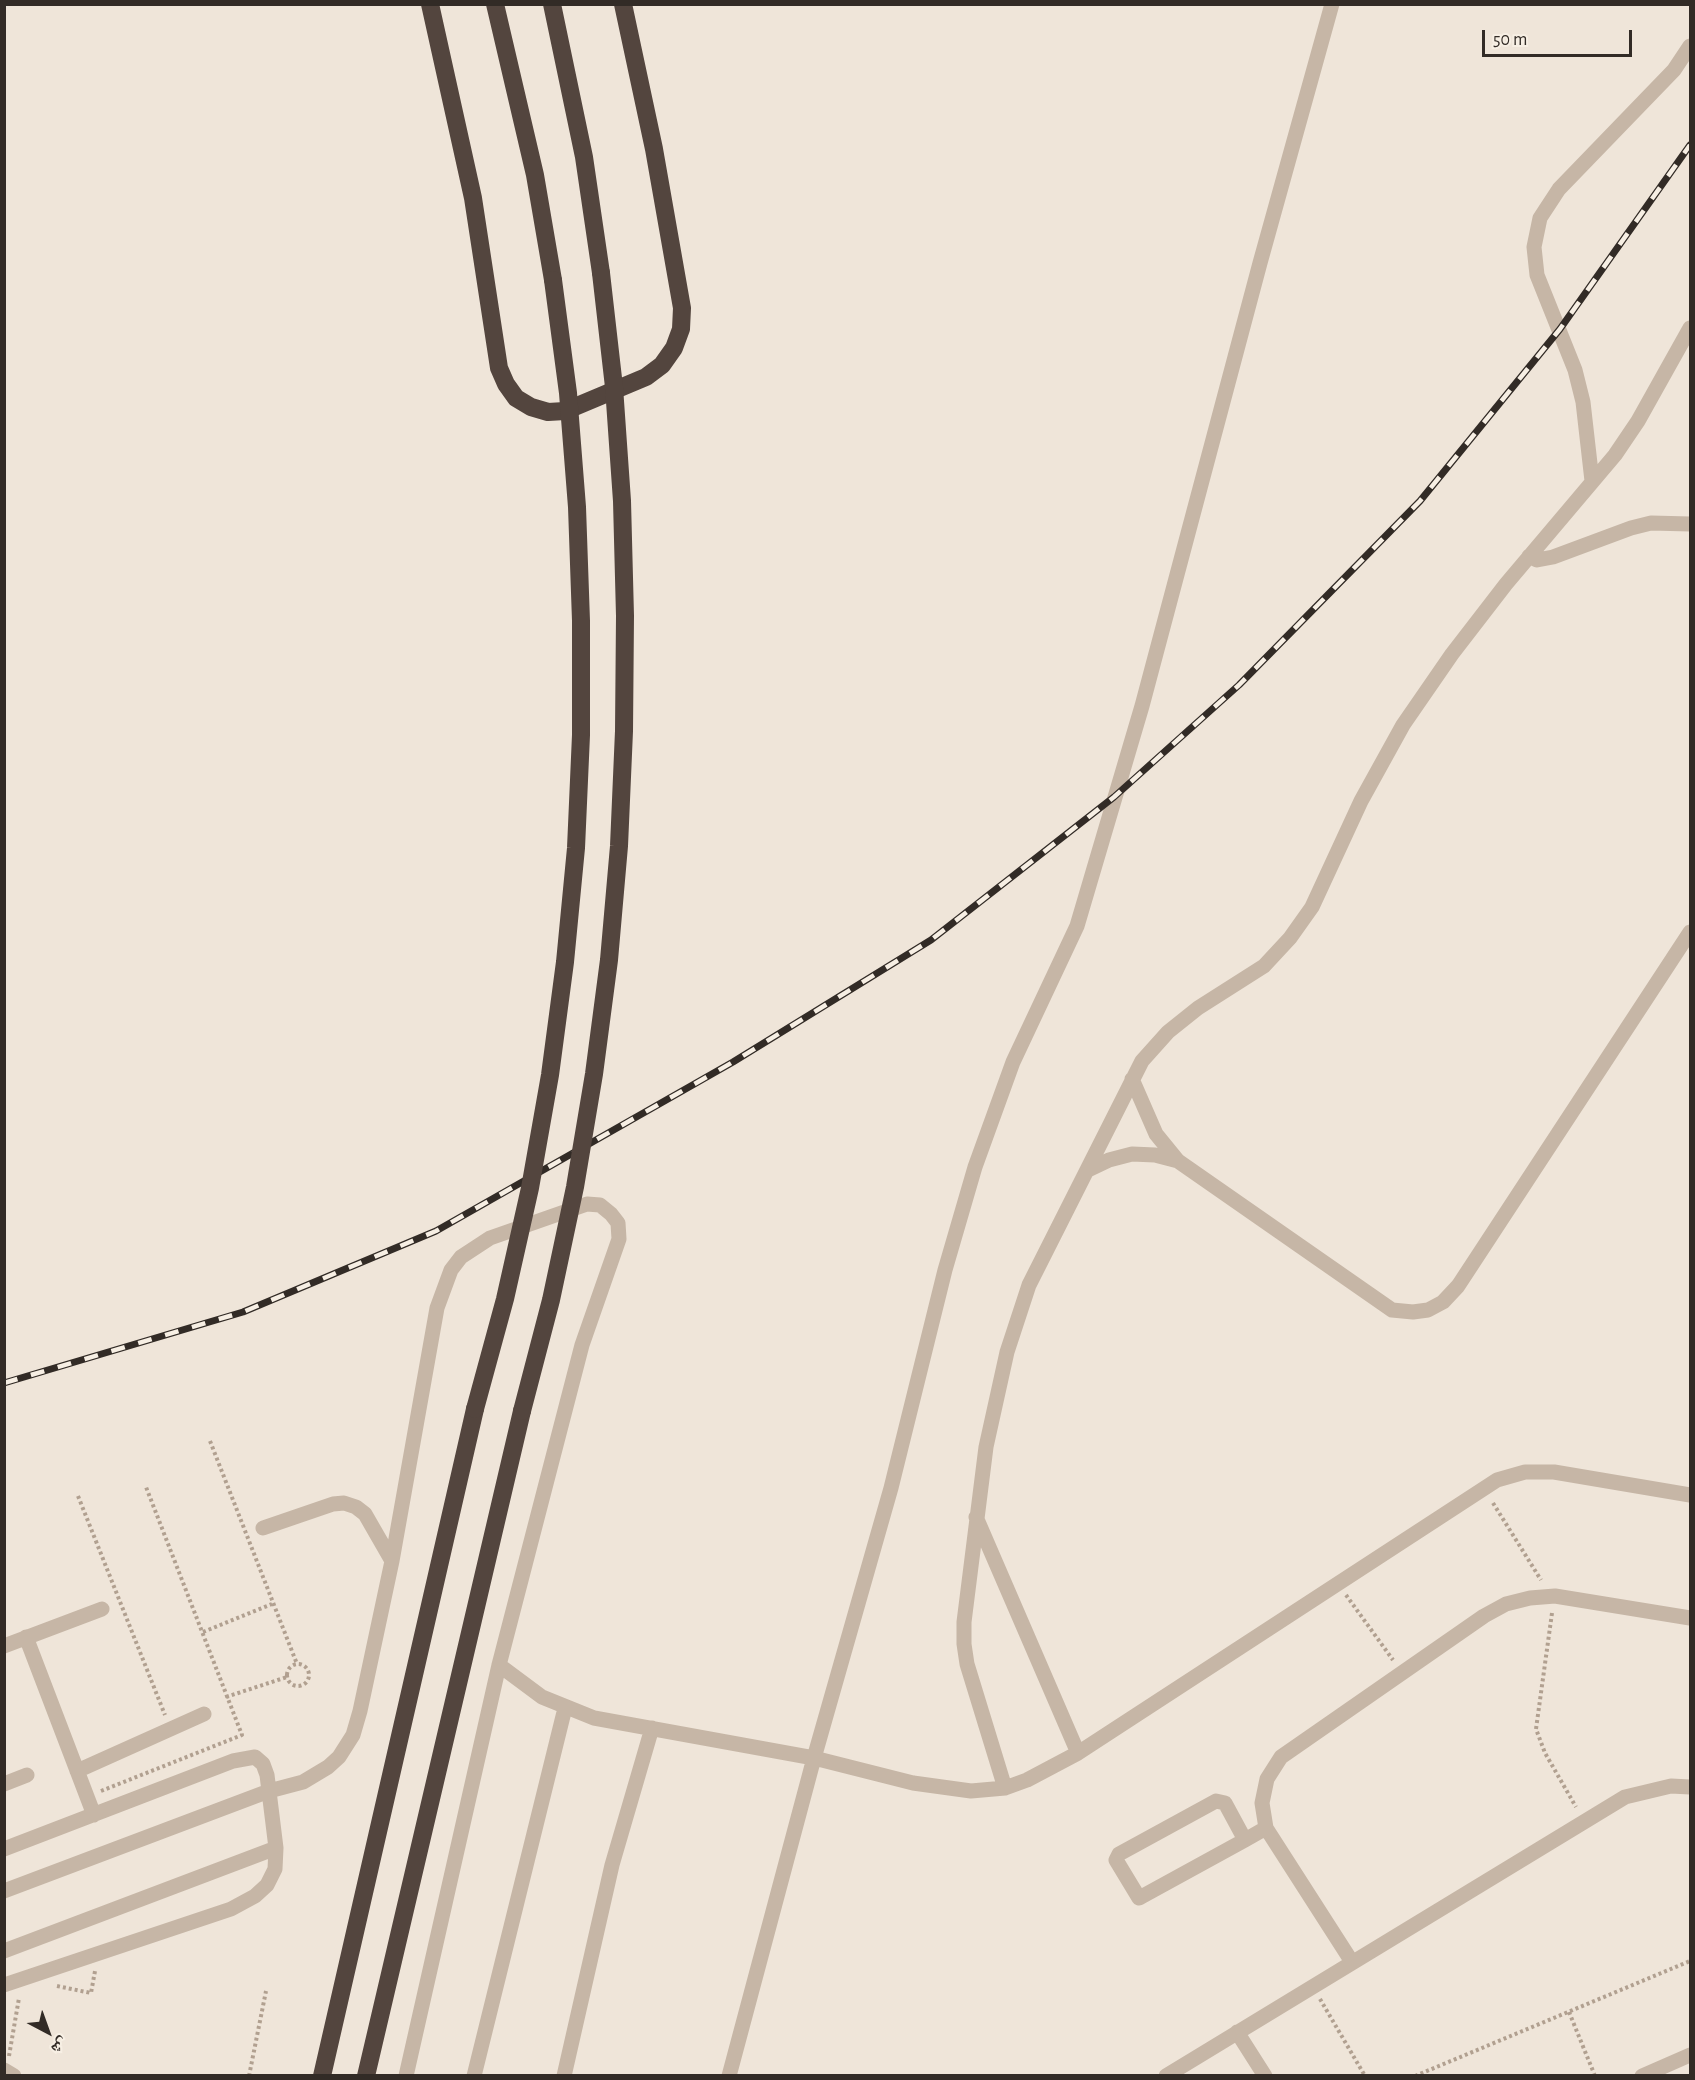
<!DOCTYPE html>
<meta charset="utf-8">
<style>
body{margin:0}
#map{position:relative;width:1695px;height:2080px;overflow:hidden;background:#efe5d9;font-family:"Alegreya Sans","Noto Naskh Arabic",sans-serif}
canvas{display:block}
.frame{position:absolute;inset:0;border:6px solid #322b26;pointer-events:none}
.north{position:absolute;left:18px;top:2002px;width:60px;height:60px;-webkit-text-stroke:4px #f7efe4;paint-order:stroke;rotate:139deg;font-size:16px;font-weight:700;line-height:24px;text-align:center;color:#322b26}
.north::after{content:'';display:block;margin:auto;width:21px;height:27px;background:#322b26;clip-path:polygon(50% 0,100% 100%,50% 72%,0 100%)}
.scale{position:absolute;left:1482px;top:30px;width:150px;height:27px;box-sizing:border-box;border:3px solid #322b26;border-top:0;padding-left:8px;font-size:18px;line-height:21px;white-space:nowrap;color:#322b26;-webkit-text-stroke:4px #f7efe4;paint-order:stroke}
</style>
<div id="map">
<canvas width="1695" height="2080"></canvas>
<div class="frame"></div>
<div class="north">ش</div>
<div class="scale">50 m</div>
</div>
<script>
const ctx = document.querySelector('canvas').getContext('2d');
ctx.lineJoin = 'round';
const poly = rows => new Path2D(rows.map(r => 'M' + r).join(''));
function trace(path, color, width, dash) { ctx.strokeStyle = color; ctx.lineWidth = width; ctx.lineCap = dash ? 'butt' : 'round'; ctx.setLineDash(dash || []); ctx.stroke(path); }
trace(poly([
 [210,1441,297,1664],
 [78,1496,165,1715],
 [1493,1503,1541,1580],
 [1346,1595,1393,1660],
 [1552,1613,1536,1729,1545,1753,1576,1807],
 [203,1632,272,1604],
 '287 1675a11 11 0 1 1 22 0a11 11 0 1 1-22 0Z',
 [226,1697,287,1677],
 [101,1791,242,1735,146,1487],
 [57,1986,91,1993,95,1971],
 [1320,1999,1365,2076],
 [1569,2012,1595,2076],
 [9,2056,19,1998],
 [249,2076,266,1991],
 [1415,2076,1690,1961]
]), '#b1a090', 4, [3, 3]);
trace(poly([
 [1592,481,1583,402,1575,370,1537,275,1534,247,1540,218,1559,189,1674,70,1690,46],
 [1529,556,1537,560,1553,557,1631,528,1651,523,1690,524],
 [1132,1079,1156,1134,1178,1161,1392,1310,1413,1312,1428,1310,1443,1302,1458,1286,1690,932],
 [1088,1170,1109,1160,1132,1154,1155,1155,1178,1161],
 [976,1517,1078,1753],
 [263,1528,333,1504,344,1503,356,1507,365,1514,392,1561],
 [26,1637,94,1815],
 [4,1646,102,1609],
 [499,1665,542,1697,594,1718,814,1758,913,1783,971,1791,1005,1788,1027,1780,1078,1753,1497,1480,1525,1472,1554,1472,1690,1495],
 [77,1771,204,1714],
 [4,1784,27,1775],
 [1005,1788,967,1664,964,1644,964,1622,986,1447,1007,1352,1029,1285,1142,1061,1168,1032,1198,1008,1264,966,1290,938,1312,907,1361,801,1403,725,1452,654,1506,584,1615,455,1638,421,1690,328],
 [1245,1840,1225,1803,1216,1801,1119,1854,1116,1860,1139,1898,1141,1897,1245,1840,1266,1828],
 [4,1849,233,1761,255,1757,263,1764,267,1775,276,1848,275,1869,267,1885,255,1896,231,1909,4,1985],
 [4,1891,269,1791,303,1782,328,1767,339,1757,353,1735,360,1711,392,1561,437,1308,451,1270,461,1257,490,1238,587,1204,600,1205,611,1214,618,1223,619,1239,582,1345,499,1665,406,2076],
 [4,1951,276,1848],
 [1352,1962,1266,1828,1262,1803,1267,1779,1281,1757,1484,1616,1506,1604,1530,1598,1555,1596,1690,1618],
 [1237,2032,1265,2076],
 [4,2070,14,2076],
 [474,2076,565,1708],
 [564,2076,612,1865,652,1728],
 [729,2076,814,1758,891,1488,945,1270,975,1167,1013,1062,1077,926,1142,706,1260,263,1332,4],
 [1166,2076,1625,1797,1671,1786,1690,1787],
 [1642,2076,1690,2055]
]), '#c6b6a6', 15);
trace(poly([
 [430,4,473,198,499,368,506,384,516,398,531,407,548,412,565,411,646,377,662,365,674,348,681,329,682,308,654,149,623,4],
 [495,4,535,175,553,280],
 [552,4,584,157,601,273],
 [322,2076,475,1409],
 [366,2076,522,1411]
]), '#53453e', 18);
const rail = poly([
 [4,1383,243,1312,436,1231,733,1062,931,940,1114,797,1239,685,1420,501,1560,329,1690,145]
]);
trace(rail, '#322b26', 7);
trace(rail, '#f7efe4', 4.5, [14]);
trace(poly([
 [475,1409,505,1299,530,1188,550,1075,565,962,576,848,581,735,581,621,577,507,568,393,553,280],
 [522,1411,551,1300,575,1187,594,1074,609,960,619,846,624,731,625,616,622,501,614,387,601,273]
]), '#53453e', 18);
</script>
